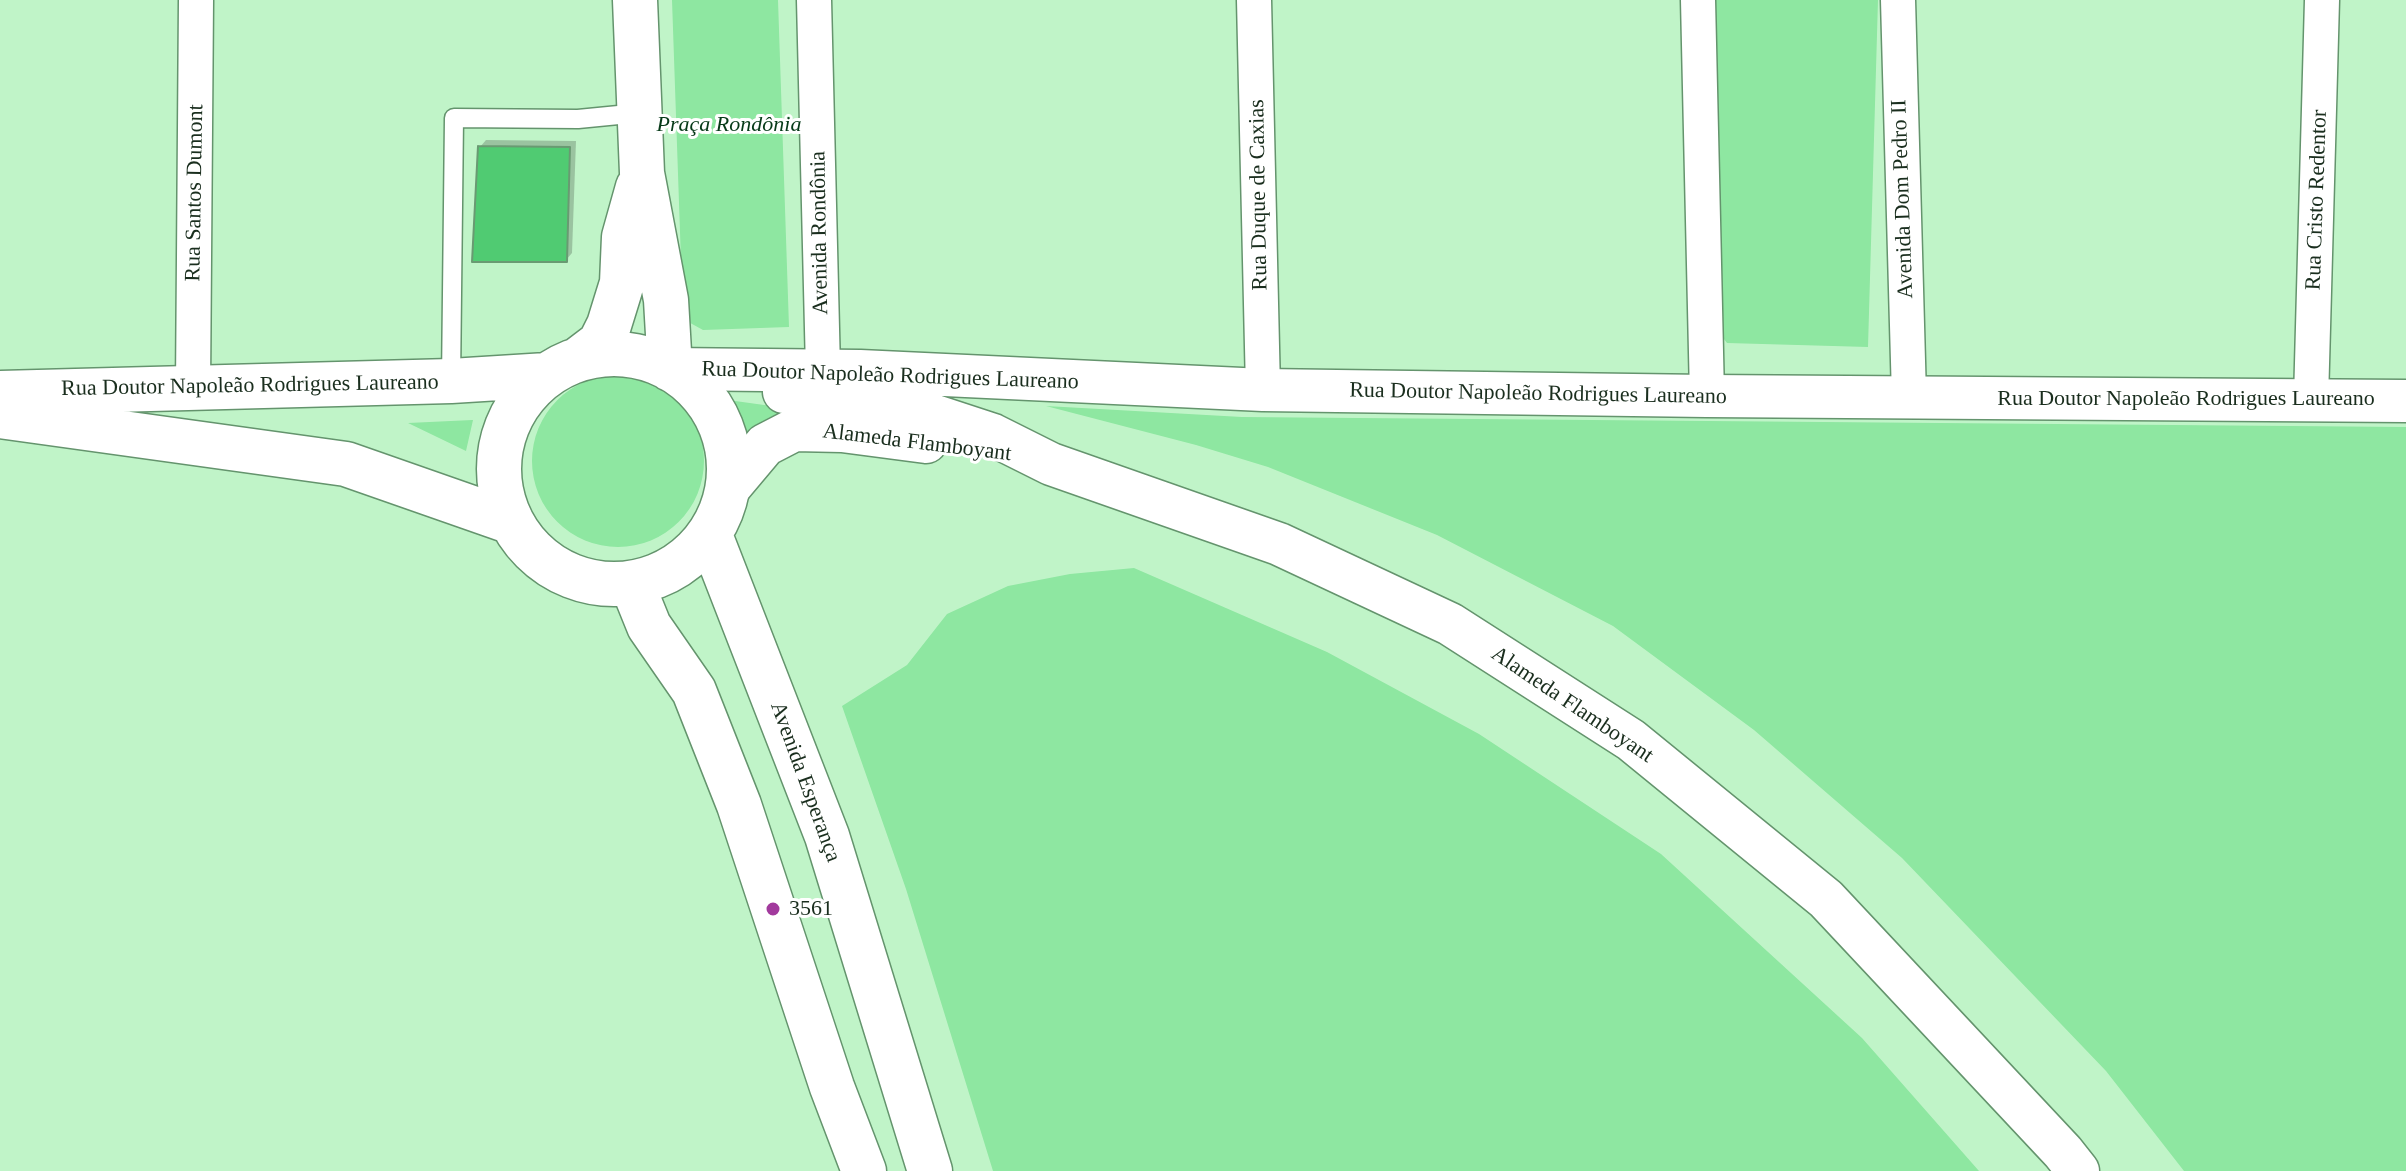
<!DOCTYPE html>
<meta charset="utf-8">
<style>
body{margin:0}
canvas{display:block;background:#c0f4c8}
</style>
<canvas width="2406" height="1171"></canvas>
<script>
const ctx = document.querySelector('canvas').getContext('2d');
ctx.lineJoin = 'round';
function paint(path, color) { ctx.fillStyle = color; ctx.fill(path, 'evenodd'); }
const poly = rows => new Path2D(rows.map(r => 'M' + r).join(''));
function trace(path, color, width, dash) { ctx.strokeStyle = color; ctx.lineWidth = width; ctx.lineCap = dash ? 'butt' : 'round'; ctx.setLineDash(dash || []); ctx.stroke(path); }
function drawText(font, color, halo, rows, align = 'center') {
  ctx.font = font + ' "Times New Roman",serif'; ctx.lineWidth = 6; ctx.setLineDash([]); ctx.textBaseline = 'middle'; ctx.strokeStyle = halo; ctx.fillStyle = color; for (const [text, x, y, turn = 0] of rows) {
    ctx.save(); ctx.translate(x, y); ctx.rotate((+turn || 0) * Math.PI / 180); ctx.textAlign = isNaN(turn) ? turn : align; if (halo) ctx.strokeText(text, 0, 0); ctx.fillText(text, 0, 0); ctx.restore();
  }
}
paint(poly([
 [672,0,778,0,789,327,703,330,683,319],
 [1712,0,1878,0,1868,347,1727,343,1714,326],
 '532 461a86 86 0 1 1 172 0a86 86 0 1 1-172 0Z',
 [728,400,793,409,748,437],
 [1046,406,1242,417,2406,427,2406,1171,2184,1171,2106,1071,1902,858,1754,730,1613,626,1437,535,1268,467,1196,445],
 [473,420,466,451,408,423,472,420],
 [1134,568,1327,652,1479,734,1661,854,1862,1038,1979,1171,993,1171,906,889,842,706,907,665,947,614,1008,586,1070,574]
]), '#8ee7a1');
paint(poly([
 [486,140,576,141,572,253,566,260,480,147]
]), '#0003');
const building = poly([
 [478,146,570,147,567,262,472,262,478,146]
]);
paint(building, '#50cb72');
trace(building, '#699a72', 2);
const service = poly([
 [451,381,454,118,578,119,639,113]
]);
const minor = poly([
 [814,0,823,370],
 [1254,0,1263,390],
 [1698,0,1707,396],
 [1898,0,1909,397],
 [193,386,196,0],
 [2311,400,2322,0]
]);
const tertiary = poly([
 [670,369,860,371,1263,390,1707,396,2406,401],
 [784,392,932,415,993,435,1051,464,1279,544,1450,624,1631,740,1826,899,2063,1152,2078,1171],
 [728,489,765,445,794,430,842,431,926,442]
]);
const secondary = poly([
 [635,0,642,173,666,300,670,369],
 '499 469a115 115 0 1 1 230 0a115 115 0 1 1-230 0Z',
 [579,359,600,343,609,325,622,283,624,237,638,187],
 [0,393,451,381,547,375],
 [0,416,346,464,509,521],
 [710,535,827,836,930,1171],
 [632,584,649,626,694,691,739,805,832,1087,864,1171]
]);
trace(service, '#64946d', 21);
trace(minor, '#64946d', 37);
trace(tertiary, '#64946d', 45);
trace(secondary, '#64946d', 47);
trace(service, '#fff', 18);
trace(minor, '#fff', 34);
trace(tertiary, '#fff', 42);
trace(secondary, '#fff', 44);
for (const [x, y, r, color] of [
 [773,909,8,"#a23a9d"]
]) { const dot = new Path2D(); dot.arc(x, y, r, 0, 2 * Math.PI); ctx.fillStyle = color; ctx.fill(dot); trace(dot, '#fff', 3); }
drawText('italic 22px', '#063a18', '#fff', [
 ["Praça Rondônia",729,125]
]);
drawText('22px', '#1a2e1e', '#fff', [
 ["Rua Santos Dumont",195,193,-89],
 ["Rua Duque de Caxias",1259,195,-91],
 ["Avenida Dom Pedro II",1903,199,-92],
 ["Rua Cristo Redentor",2317,200,-88],
 ["Avenida Rondônia",820,233,-91],
 ["Rua Doutor Napoleão Rodrigues Laureano",890,376,2],
 ["Rua Doutor Napoleão Rodrigues Laureano",250,386,-1],
 ["Rua Doutor Napoleão Rodrigues Laureano",1538,394,1],
 ["Rua Doutor Napoleão Rodrigues Laureano",2186,399],
 ["Alameda Flamboyant",917,443,7],
 ["Alameda Flamboyant",1572,705,34],
 ["Avenida Esperança",805,782,70]
]);
drawText('22px', '#1a2e1e', '#fff', [
 ["3561",789,909]
], 'left');
</script>
